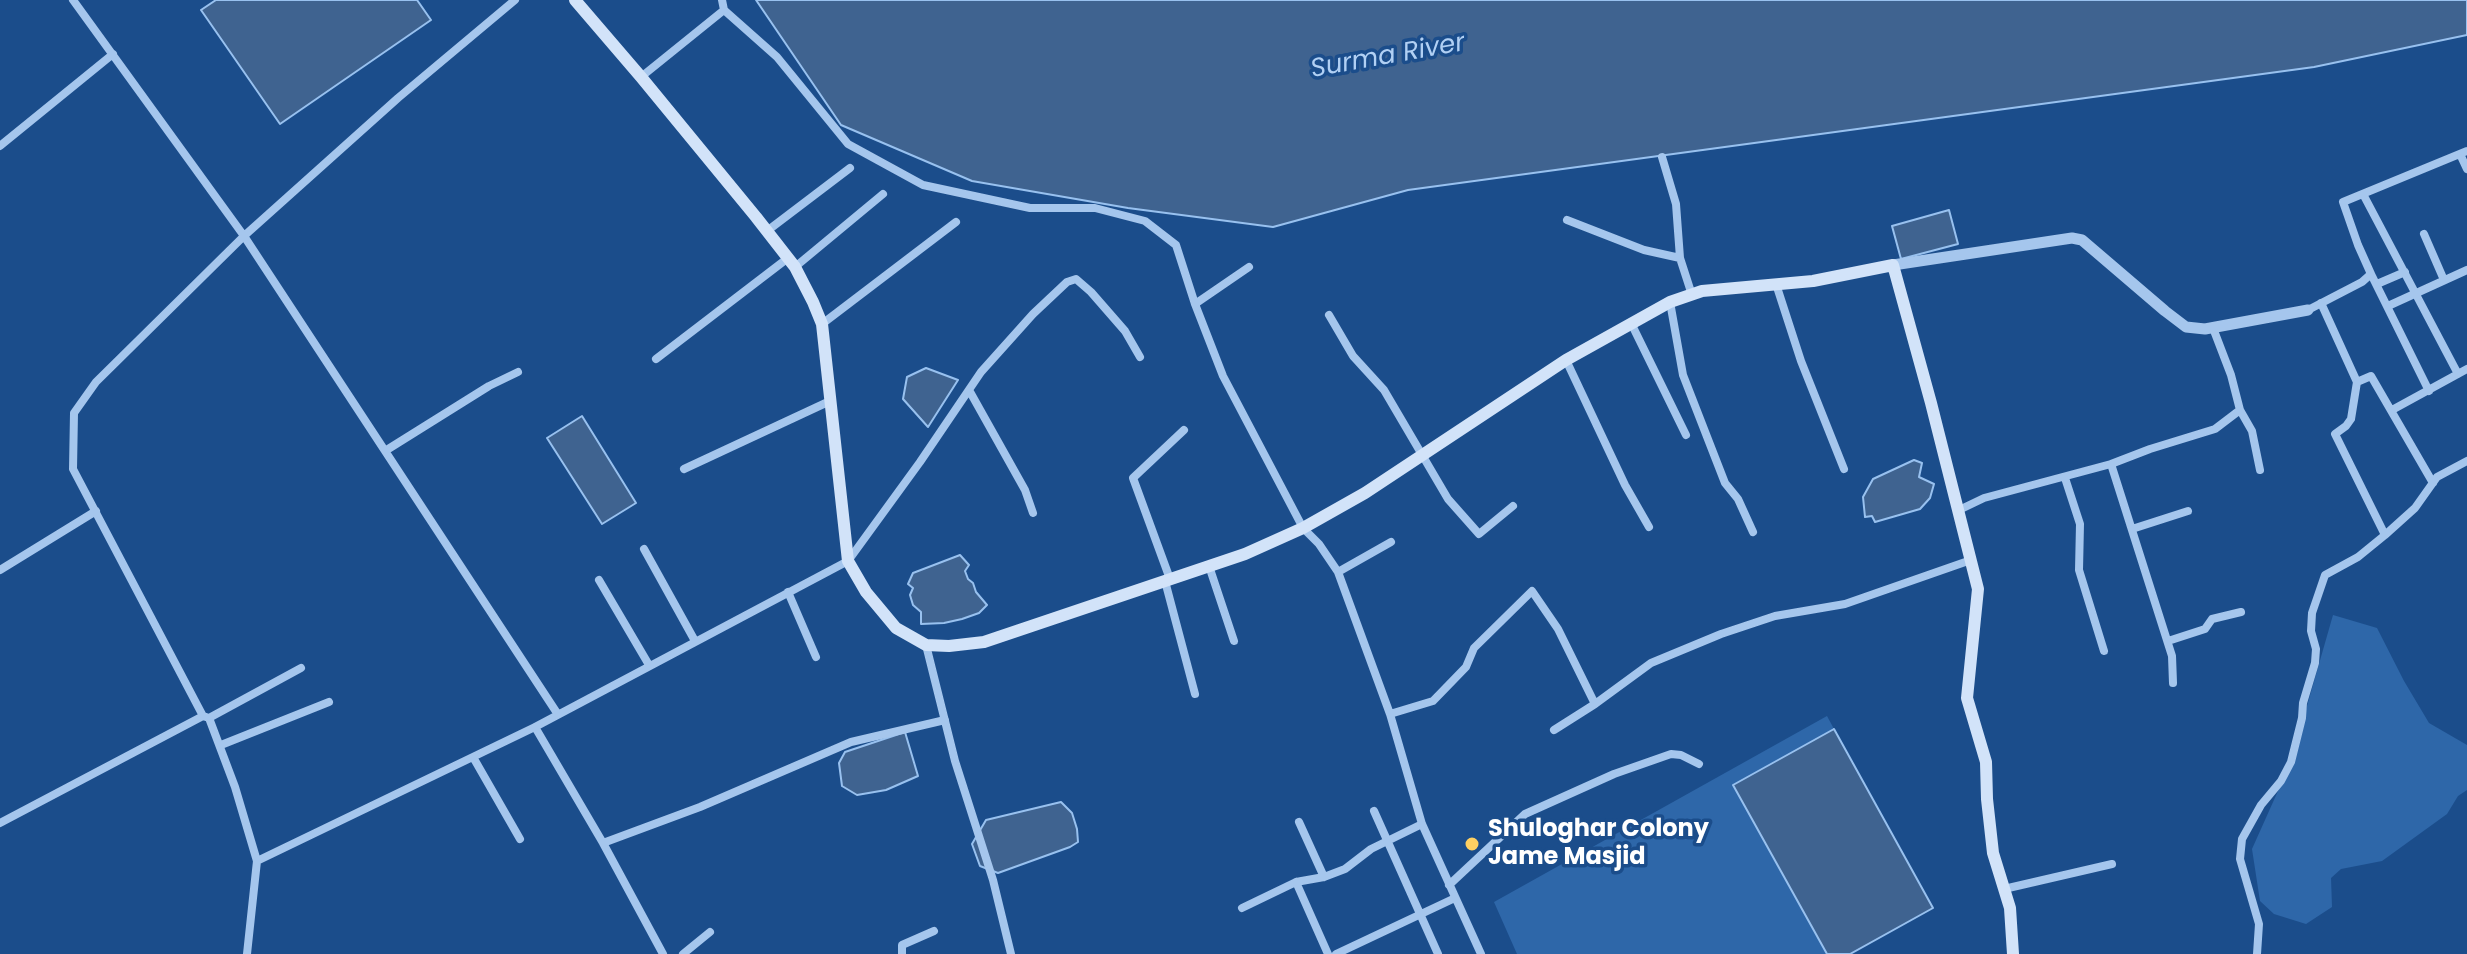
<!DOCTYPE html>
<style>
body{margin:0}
canvas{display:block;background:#1b4d8b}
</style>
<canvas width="2467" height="954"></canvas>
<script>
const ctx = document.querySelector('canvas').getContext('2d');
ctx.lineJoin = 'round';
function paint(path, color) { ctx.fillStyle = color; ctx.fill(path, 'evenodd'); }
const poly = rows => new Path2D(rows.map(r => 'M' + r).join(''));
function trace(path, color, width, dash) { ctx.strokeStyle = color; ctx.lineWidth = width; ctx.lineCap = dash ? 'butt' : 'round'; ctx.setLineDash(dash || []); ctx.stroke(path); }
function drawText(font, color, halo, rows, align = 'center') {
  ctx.font = font + ' Poppins,sans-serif'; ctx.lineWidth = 7; ctx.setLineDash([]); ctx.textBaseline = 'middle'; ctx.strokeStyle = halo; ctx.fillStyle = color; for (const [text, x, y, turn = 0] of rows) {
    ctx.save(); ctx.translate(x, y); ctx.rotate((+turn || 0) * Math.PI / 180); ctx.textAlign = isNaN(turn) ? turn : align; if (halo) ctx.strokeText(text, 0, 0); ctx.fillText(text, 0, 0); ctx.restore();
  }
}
paint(poly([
 [2333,615,2377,628,2404,681,2429,723,2467,745,2467,790,2458,796,2447,814,2382,861,2341,869,2331,878,2332,907,2306,924,2274,914,2260,901,2252,849,2291,762],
 [1827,716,1834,729,1733,785,1827,954,1517,954,1494,902]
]), '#2e67a9');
const water = poly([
 [216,0,417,0,431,20,280,124,201,10,216,0],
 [756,0,2467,0,2467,35,2314,67,1408,190,1273,227,1128,208,972,181,841,125,756,0],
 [1949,210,1958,244,1901,259,1892,226,1949,210],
 [926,368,958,380,928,427,903,399,907,377,926,368],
 [582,416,636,503,602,524,547,438,582,416],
 [1914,460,1922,463,1919,477,1934,484,1930,498,1920,509,1875,522,1872,516,1865,517,1863,497,1873,479,1914,460],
 [960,555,969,565,965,571,968,579,973,583,976,592,987,605,979,613,962,619,944,623,921,624,921,612,913,605,910,595,913,588,908,584,913,573,960,555],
 [1834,729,1933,908,1850,954,1827,954,1733,785,1834,729],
 [905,732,918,776,886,790,857,795,842,786,839,763,845,752,905,732],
 [1061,802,1072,813,1077,829,1078,842,1070,847,998,873,980,866,972,844,986,820,1061,802]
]);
paint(water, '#3f6390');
trace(water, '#98c1ef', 2);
trace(poly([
 [73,0,244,236,557,713],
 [722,0,724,10,777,57,848,144,923,185,1030,208,1095,208,1145,221,1176,245,1195,304,1223,376,1303,528,1319,544,1338,572,1390,714,1422,824,1481,954],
 [641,77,724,10],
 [0,146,113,54],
 [2460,154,2467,169],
 [1662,157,1676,204,1680,258,1692,295],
 [2363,194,2458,374],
 [1567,220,1644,250,1680,258],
 [767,231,850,168],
 [2424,234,2444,280],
 [795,267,883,194],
 [2371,274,2429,391],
 [1776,284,1801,361,1844,469],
 [2377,284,2405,272],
 [1670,302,1683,375,1725,483,1738,499,1753,532],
 [1195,304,1249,267],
 [2388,306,2467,270],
 [2308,310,2362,282,2371,274,2358,245,2343,202,2467,151],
 [1329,315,1353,356,1384,390,1448,499,1479,534,1513,506],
 [822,324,956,222],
 [1632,325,1686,435],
 [2213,328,2231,375,2240,410,2252,431,2260,470],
 [656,359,788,258],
 [1566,360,1625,485,1649,527],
 [2357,382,2371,376,2433,483],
 [969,390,1025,490,1033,513],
 [2392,410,2467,369],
 [385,451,489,386,518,372],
 [2111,464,2150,449,2215,429,2240,410],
 [684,469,830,401],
 [2065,478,2080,524,2079,570,2104,651],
 [1959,510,1984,498,2111,464,2172,656,2173,683],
 [2132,529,2188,511],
 [2385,535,2415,508,2437,477,2467,461],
 [644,549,695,641],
 [1209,566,1234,641],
 [0,570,96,511],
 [1338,572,1391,542],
 [1170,579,1133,478,1184,430],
 [599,580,649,665],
 [1165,581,1195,694],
 [788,592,816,657],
 [2168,641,2205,629,2212,619,2241,612],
 [926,645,955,761,993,880,1011,954],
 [1390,714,1433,701,1466,667,1474,648,1532,591,1558,629,1595,704],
 [209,718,301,668],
 [535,727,603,843,663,954],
 [1554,730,1595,704,1651,663,1721,634,1775,616,1845,604,1971,560],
 [221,745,329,702],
 [473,757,520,839],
 [1374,811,1438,954],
 [1299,822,1324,877],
 [0,823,203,716],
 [603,843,700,807,851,742,945,720],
 [257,861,535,727,848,561,920,462,981,372,1033,314,1067,282,1076,279,1091,292,1125,331,1140,357],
 [1296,882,1328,954],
 [1449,885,1525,814,1614,774,1671,754,1681,755,1699,764],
 [2004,889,2112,864],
 [1242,908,1296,882,1324,877,1345,869,1371,849,1422,824],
 [247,954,257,861,235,787,209,718,203,716,73,469,74,413,96,382,244,236,398,98,515,0],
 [683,954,710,932],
 [902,954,902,945,934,931],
 [1336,954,1455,898],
 [2257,954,2259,924,2240,859,2242,839,2261,805,2281,781,2291,762,2302,718,2303,703,2315,663,2316,649,2311,631,2312,613,2325,575,2358,557,2385,535,2335,434,2346,426,2351,419,2357,382,2321,303]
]), '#a5c6ed', 8);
trace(poly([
 [1893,265,2072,238,2082,240,2165,311,2186,327,2205,329,2308,310]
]), '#a5c6ed', 11);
trace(poly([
 [575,0,641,77,756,217,795,267,813,302,822,324,848,561,866,592,896,628,926,645,949,646,984,642,1245,554,1303,528,1365,493,1566,360,1670,302,1702,291,1813,281,1893,265,1931,403,1978,589,1967,698,1986,762,1987,799,1993,853,2010,908,2013,954]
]), '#d2e3f9', 12);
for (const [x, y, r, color] of [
 [1472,844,8,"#fed062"]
]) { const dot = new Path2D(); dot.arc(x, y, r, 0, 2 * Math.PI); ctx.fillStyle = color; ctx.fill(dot); trace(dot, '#1b4d8b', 3); }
drawText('bold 24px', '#fff', '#1b4d8b', [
 ["Shuloghar Colony",1488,830],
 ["Jame Masjid",1488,858]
], 'left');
drawText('italic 26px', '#b1d0f4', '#1b4d8b', [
 ["Surma River",1388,57,-10]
]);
</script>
